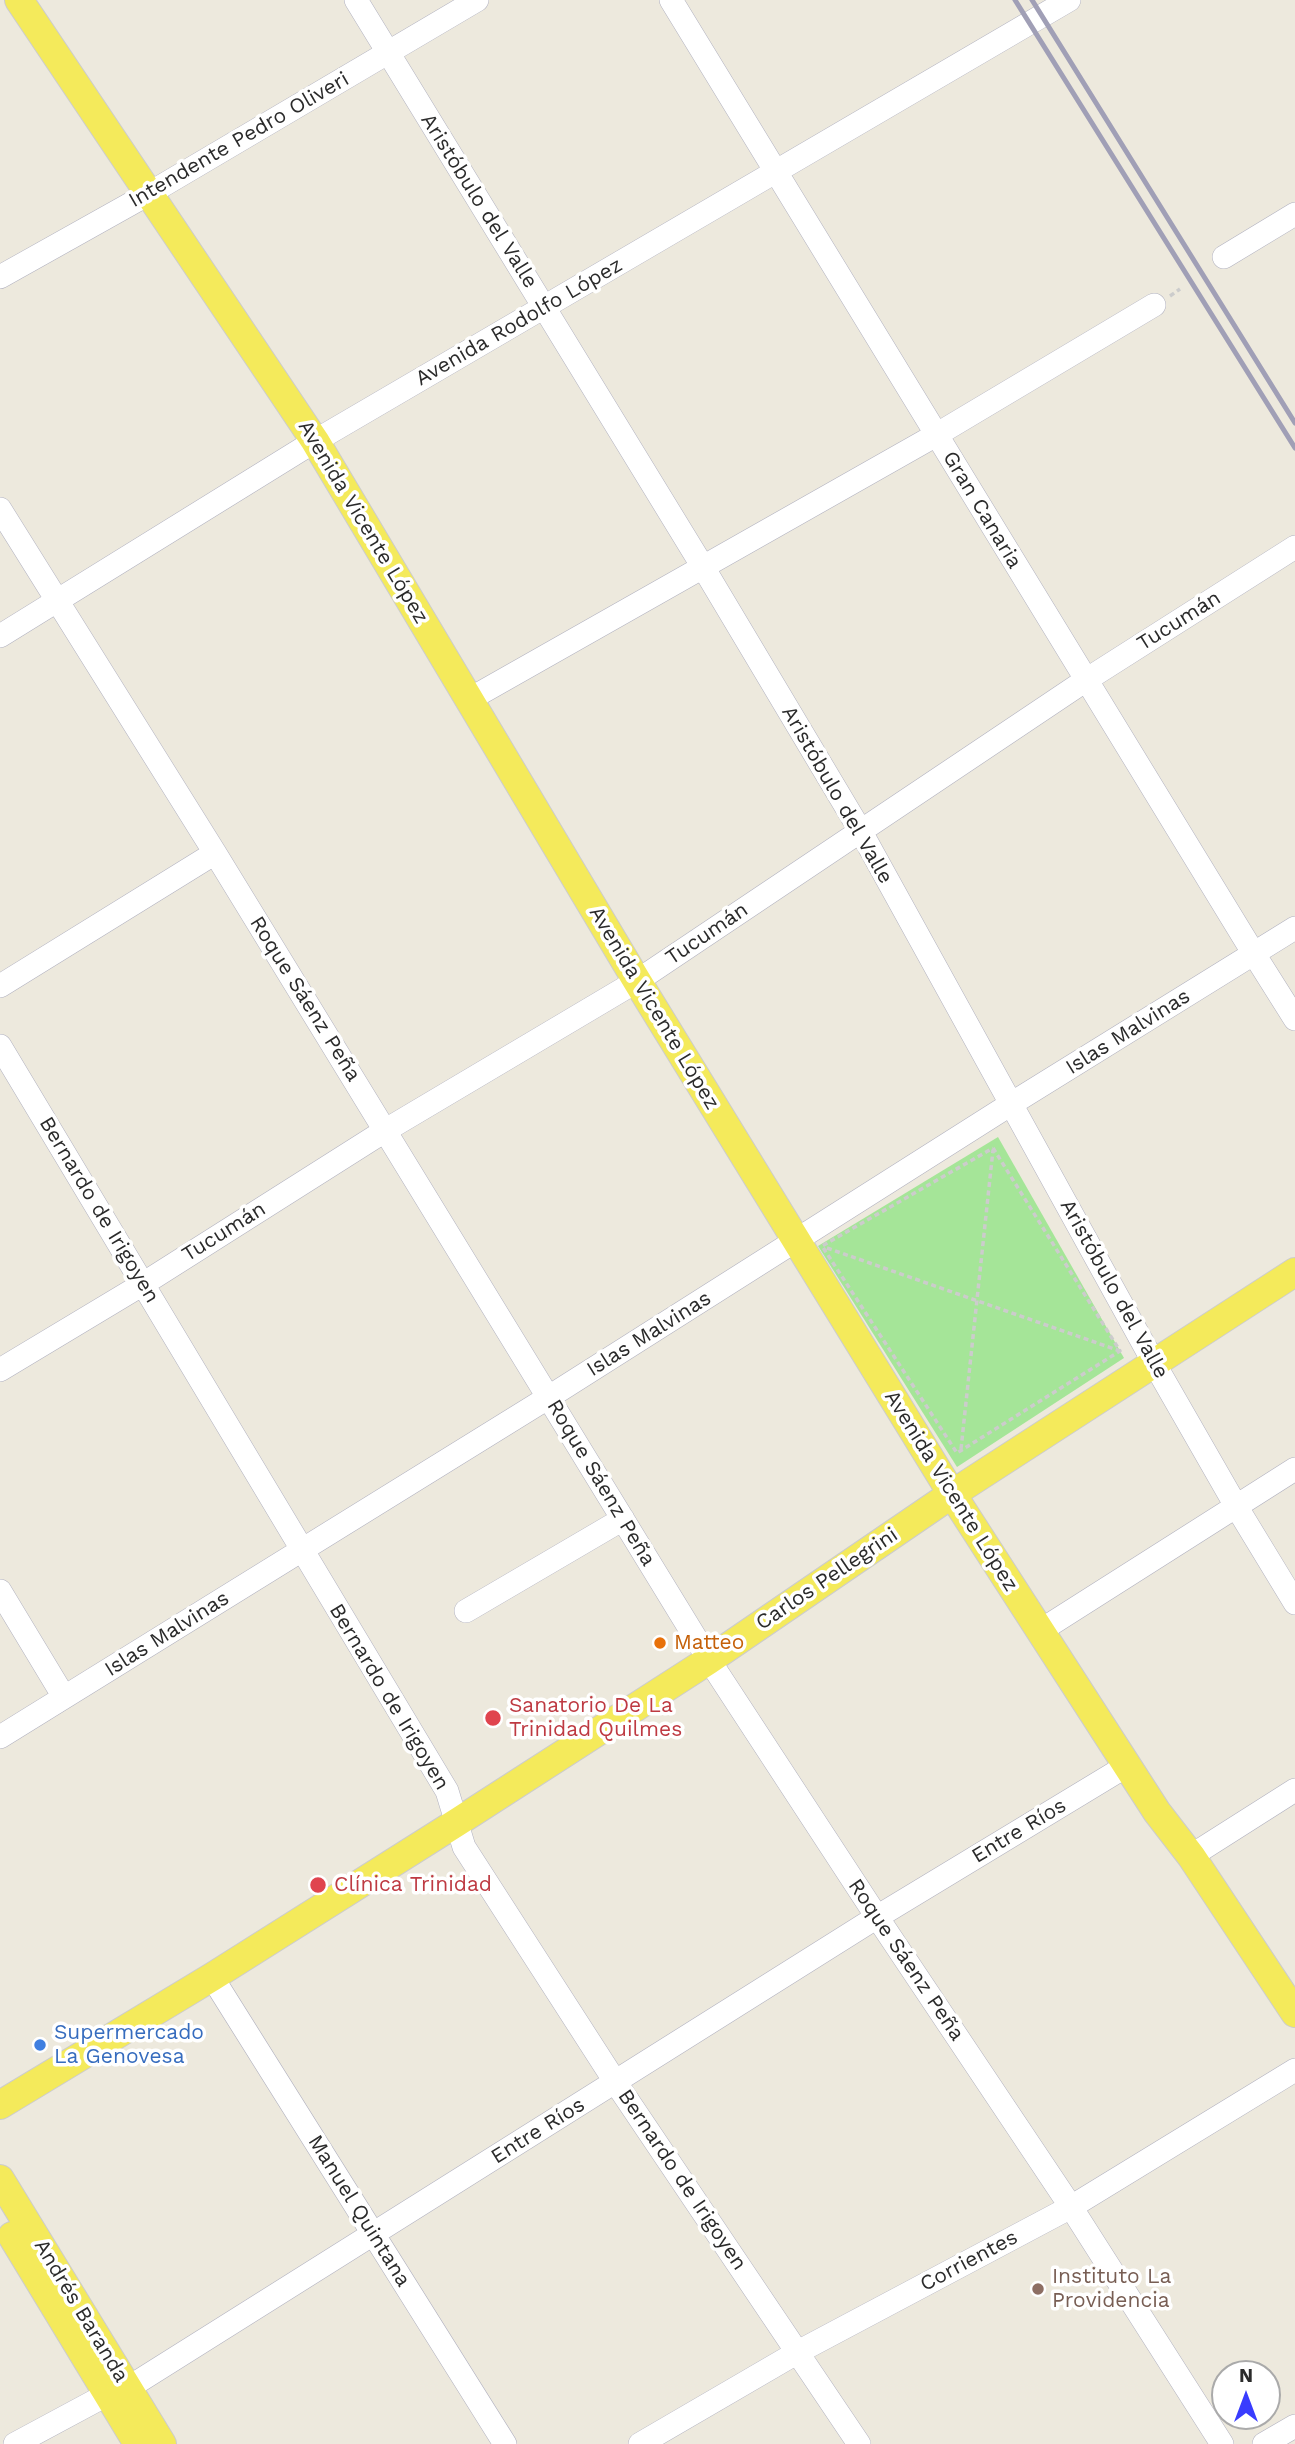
<!DOCTYPE html>
<meta charset="utf-8">
<style>
body{margin:0}
#map{position:relative;width:1295px;height:2444px;overflow:hidden;background:#ede9dd;font-family:"Work Sans",sans-serif}
canvas{display:block}
.north{position:absolute;left:1211px;top:2360px;width:70px;height:70px;box-sizing:border-box;background:#fff;border:2px solid #aaa;border-radius:50%;rotate:0deg;font-size:19px;font-weight:700;line-height:28px;text-align:center;color:#2b2b2b}
.north::after{content:'';display:block;margin:auto;width:24px;height:32px;background:#393cfe;clip-path:polygon(50% 0,100% 100%,50% 72%,0 100%)}
</style>
<div id="map">
<canvas width="1295" height="2444"></canvas>
<div class="north">N</div>
</div>
<script>
const ctx = document.querySelector('canvas').getContext('2d');
ctx.lineJoin = 'round';
function paint(path, color) { ctx.fillStyle = color; ctx.fill(path, 'evenodd'); }
const poly = rows => new Path2D(rows.map(r => 'M' + r).join(''));
function trace(path, color, width, dash) { ctx.strokeStyle = color; ctx.lineWidth = width; ctx.lineCap = dash ? 'butt' : 'round'; ctx.setLineDash(dash || []); ctx.stroke(path); }
function drawText(font, color, halo, rows, align = 'center') {
  ctx.font = font + ' "Work Sans",sans-serif'; ctx.lineWidth = 7; ctx.setLineDash([]); ctx.textBaseline = 'middle'; ctx.strokeStyle = halo; ctx.fillStyle = color; for (const [text, x, y, turn = 0] of rows) {
    ctx.save(); ctx.translate(x, y); ctx.rotate((+turn || 0) * Math.PI / 180); ctx.textAlign = isNaN(turn) ? turn : align; if (halo) ctx.strokeText(text, 0, 0); ctx.fillText(text, 0, 0); ctx.restore();
  }
}
paint(poly([
 [998,1137,1124,1358,957,1467,818,1246]
]), '#a5e598');
const minor = poly([
 [356,0,703,567,860,830,1154,1363,1236,1506,1295,1603],
 [671,0,1254,954,1295,1019],
 [1224,257,1295,214],
 [0,277,150,193,477,0],
 [0,509,215,853,709,1660,877,1917,1071,2207,1222,2444],
 [0,636,315,441,1069,0],
 [470,699,936,435,1154,305],
 [0,986,215,853],
 [0,1046,447,1791,464,1847,616,2083,859,2444],
 [0,1370,143,1284,386,1130,637,981,1086,680,1295,547],
 [0,1591,64,1697],
 [466,1611,623,1519],
 [1040,1631,1295,1469],
 [0,1737,549,1397,1011,1104,1295,928],
 [1191,1856,1295,1790],
 [212,1977,505,2444],
 [15,2444,108,2394,128,2388,877,1917,1128,1765],
 [640,2444,798,2352,1071,2207,1295,2070],
 [1264,2444,1295,2426]
]);
const major = poly([
 [19,0,315,441,637,981,952,1494,1157,1812,1191,1856,1295,2013],
 [0,2105,212,1977,456,1823,709,1660,952,1494,1295,1272],
 [0,2179,162,2444],
 [12,2236,138,2444]
]);
trace(minor, '#b1b1bf', 24);
trace(major, '#ccc', 30);
trace(poly([
 [1170,296,1180,289],
 [993,1148,1120,1351,957,1453,822,1246,993,1148],
 [827,1248,1120,1351],
 [961,1449,993,1150]
]), '#ccc', 3.5, [5, 3.5]);
trace(minor, '#fff', 23);
trace(major, '#f4ea5b', 28);
trace(poly([
 [1015,0,1295,448],
 [1032,0,1295,423]
]), '#a09fb6', 5);
for (const [x, y, r, color] of [
 [660,1643,7,"#e8710a"],
 [493,1718,9,"#e0444e"],
 [318,1885,9,"#e0444e"],
 [40,2045,7,"#3f7fe0"],
 [1038,2289,7,"#8d6e63"]
]) { const dot = new Path2D(); dot.arc(x, y, r, 0, 2 * Math.PI); ctx.fillStyle = color; ctx.fill(dot); trace(dot, '#fff', 2.5); }
drawText('21px', '#2b2b2b', '#fff', [
 ["Intendente Pedro Oliveri",239,140,-30],
 ["Aristóbulo del Valle",479,201,58],
 ["Avenida Rodolfo López",519,322,-30],
 ["Gran Canaria",982,510,59],
 ["Avenida Vicente López",363,522,59],
 ["Tucumán",1179,621,-32],
 ["Aristóbulo del Valle",837,795,60],
 ["Tucumán",707,934,-34],
 ["Roque Sáenz Peña",305,999,58],
 ["Avenida Vicente López",654,1008,59],
 ["Islas Malvinas",1128,1032,-32],
 ["Bernardo de Irigoyen",99,1210,59],
 ["Tucumán",224,1232,-32],
 ["Aristóbulo del Valle",1114,1289,61],
 ["Islas Malvinas",649,1334,-32],
 ["Roque Sáenz Peña",601,1483,59],
 ["Avenida Vicente López",951,1491,58],
 ["Carlos Pellegrini",827,1579,-34],
 ["Islas Malvinas",167,1634,-32],
 ["Bernardo de Irigoyen",389,1697,59],
 ["Entre Ríos",1019,1831,-31],
 ["Roque Sáenz Peña",906,1960,56],
 ["Entre Ríos",538,2131,-32],
 ["Bernardo de Irigoyen",682,2180,56],
 ["Manuel Quintana",359,2211,58],
 ["Corrientes",969,2261,-28],
 ["Andrés Baranda",81,2311,59]
]);
drawText('21px', '#c56008', '#fff', [
 ["Matteo",674,1643]
], 'left');
drawText('21px', '#be3a42', '#fff', [
 ["Sanatorio De La",509,1706],
 ["Trinidad Quilmes",509,1730],
 ["Clínica Trinidad",334,1885]
], 'left');
drawText('21px', '#366cbe', '#fff', [
 ["Supermercado",54,2033],
 ["La Genovesa",54,2057]
], 'left');
drawText('21px', '#785e54', '#fff', [
 ["Instituto La",1052,2277],
 ["Providencia",1052,2301]
], 'left');
</script>
